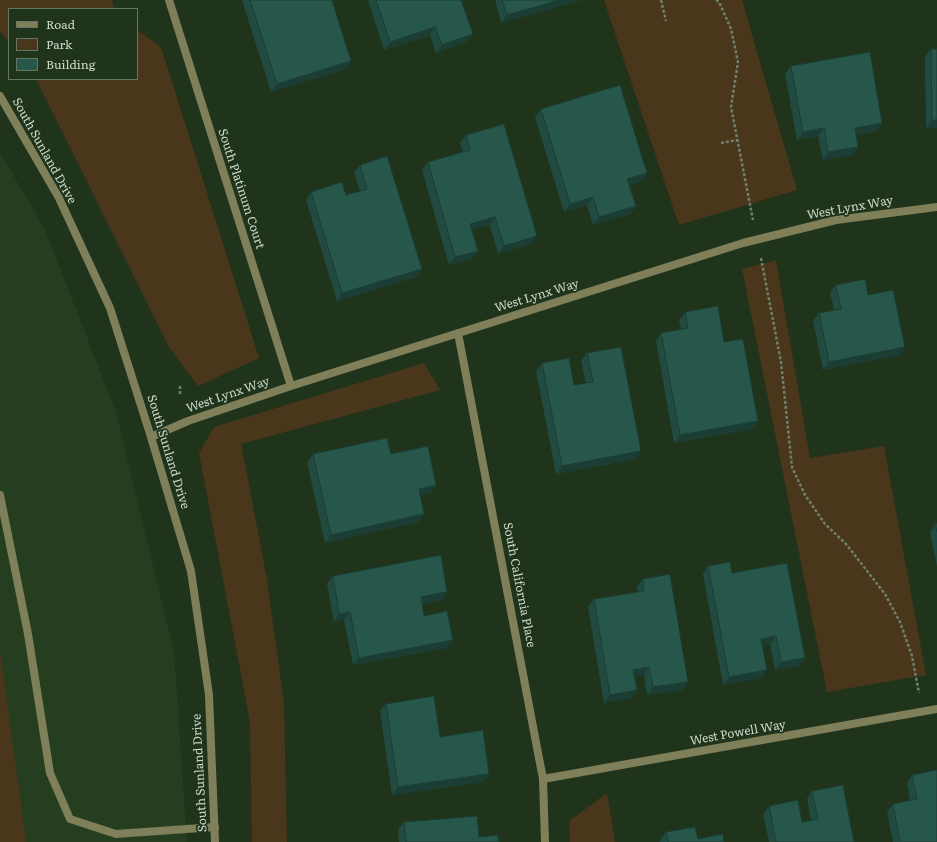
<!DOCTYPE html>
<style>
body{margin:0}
#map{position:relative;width:937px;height:842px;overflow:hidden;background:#20341c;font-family:Literata,serif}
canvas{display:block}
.legend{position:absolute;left:8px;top:8px;width:130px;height:72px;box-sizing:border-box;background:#20341c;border:1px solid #657661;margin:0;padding:5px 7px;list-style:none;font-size:12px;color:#ccd8c9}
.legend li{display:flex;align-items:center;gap:8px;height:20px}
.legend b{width:20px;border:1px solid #657661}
</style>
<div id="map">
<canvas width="937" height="842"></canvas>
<ul class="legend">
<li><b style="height:5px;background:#7f7f5a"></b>Road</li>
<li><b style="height:11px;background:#4a361a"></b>Park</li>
<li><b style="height:11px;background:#26574a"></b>Building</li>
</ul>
</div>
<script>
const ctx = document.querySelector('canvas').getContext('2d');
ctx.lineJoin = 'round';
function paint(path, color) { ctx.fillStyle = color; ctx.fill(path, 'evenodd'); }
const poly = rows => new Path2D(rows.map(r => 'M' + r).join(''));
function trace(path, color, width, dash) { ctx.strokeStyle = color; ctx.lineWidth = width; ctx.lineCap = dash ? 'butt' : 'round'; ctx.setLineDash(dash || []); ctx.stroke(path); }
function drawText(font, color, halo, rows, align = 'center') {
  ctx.font = font + ' Literata,serif'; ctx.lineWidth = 3.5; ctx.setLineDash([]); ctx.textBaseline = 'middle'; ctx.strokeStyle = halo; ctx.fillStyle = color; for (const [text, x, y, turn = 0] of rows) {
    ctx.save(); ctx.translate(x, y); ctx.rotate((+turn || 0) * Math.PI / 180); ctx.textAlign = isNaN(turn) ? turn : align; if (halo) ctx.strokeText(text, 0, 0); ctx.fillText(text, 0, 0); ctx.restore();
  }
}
paint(poly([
 [0,153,44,227,116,412,174,653,187,842,0,842]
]), '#253e20');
paint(poly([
 [0,0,112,0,114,9,9,9,9,43,0,31],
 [604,0,742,0,797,190,679,225],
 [137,30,161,47,259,358,198,386,169,347,36,79,137,79],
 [776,260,810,458,884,446,926,675,827,692,742,269],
 [424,363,440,390,241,444,267,579,284,704,287,842,252,842,250,722,199,453,214,427],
 [0,650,4,679,26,842,0,842],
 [607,793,615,842,570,842,569,821]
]), '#4a361a');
trace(poly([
 [661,0,666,21],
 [716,0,719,2,731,29,738,62,731,107,753,220],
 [721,143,737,140],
 [761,258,781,362,792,467,805,495,825,524,846,544,885,594,900,622,912,656,919,693],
 [180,394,180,384]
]), '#6f806c', 2.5, [3, 2]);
trace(poly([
 [0,495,28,634,50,773,70,819,116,834,215,827]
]), '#7f7f5a', 8);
trace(poly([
 [169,0,291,386],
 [0,96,59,198,110,308,151,437,191,571,209,695,215,842],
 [458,333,543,779,545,842],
 [151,437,188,421,291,386,743,243,836,220,937,207],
 [543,779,937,709]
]), '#7f7f5a', 8);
paint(poly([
 [242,0,332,0,351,61,346,69,271,92],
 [368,0,461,0,467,42,436,53,430,35,384,50],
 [495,0,582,0,501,23],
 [931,49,937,128,926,128,925,57],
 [791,66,882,123,877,131,856,135,858,147,853,155,823,160,818,136,797,140,785,74],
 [541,109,642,181,629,185,636,206,630,214,593,225,587,205,564,212,535,117],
 [466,135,531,244,498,254,490,225,472,230,478,251,472,259,449,265,422,170,428,162,463,152,460,143],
 [360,165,422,269,416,277,337,301,306,200,311,192,346,195,360,191,354,173],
 [836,285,868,295,900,355,823,370,813,321,819,313,834,310,830,293],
 [685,312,724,342,758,421,752,429,674,443,656,341,661,333,681,329,679,320],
 [587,353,636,459,556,474,536,371,542,363,574,385,586,383,581,361],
 [313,454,391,454,436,485,431,493,420,495,419,522,325,543,307,462],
 [937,523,937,566,930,532,935,524],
 [708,566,732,573,799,666,775,670,770,644,762,646,762,678,723,685,703,574],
 [333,576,442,600,422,604,424,616,447,648,353,665,344,620,334,622,327,584],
 [643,579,683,690,647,695,644,675,634,677,631,698,604,703,588,607,594,599,638,592,637,587],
 [386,704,440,737,483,782,392,795,380,711],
 [912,775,937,842,893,842,887,812,893,804,910,800,907,783],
 [812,791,854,842,769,842,763,814,769,806,802,822,811,821,807,799],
 [404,822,479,837,499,842,399,842,398,830],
 [666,832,698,839,724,842,660,842,660,840]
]), '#214b40');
paint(poly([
 [560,0,582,0,501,23,507,15],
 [435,27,430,35,384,50,390,42],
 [473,34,467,42,436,53,442,45],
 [351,61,346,69,271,92,277,84],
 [932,120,937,120,937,128,926,128],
 [882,123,877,131,849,136,855,128],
 [824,128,818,136,797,140,803,132],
 [858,147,853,155,823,160,828,152],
 [647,173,642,181,622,187,627,179],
 [593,197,587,205,564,212,570,204],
 [636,206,630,214,593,225,599,217],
 [495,217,490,225,465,232,470,224],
 [537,236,531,244,498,254,504,246],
 [478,251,472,259,449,265,455,257],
 [422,269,416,277,337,301,342,293],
 [905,347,900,355,823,370,829,362],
 [758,421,752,429,674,443,680,435],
 [641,451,636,459,556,474,562,466],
 [436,485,431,493,413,497,419,489],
 [424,514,419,522,325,543,331,535],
 [447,592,442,600,415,605,421,597],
 [350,612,344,620,334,622,339,614],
 [776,636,770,644,756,647,761,639],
 [453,640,447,648,353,665,359,658],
 [805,658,799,666,775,670,781,662],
 [649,667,644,675,628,678,633,670],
 [767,670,762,678,723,685,729,677],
 [688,682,683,690,647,695,653,687],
 [637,690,631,698,604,703,610,695],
 [489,774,483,782,392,795,398,787]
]), '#1b3d34');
const building = poly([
 [250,0,332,0,351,61,277,84,250,0],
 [376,0,461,0,473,34,442,45,435,27,390,42,376,0],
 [502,0,560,0,507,15,502,0],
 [931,49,937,49,937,120,932,120,931,49],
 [870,52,882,123,855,128,858,147,828,152,824,128,803,132,791,66,870,52],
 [620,85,647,173,627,179,636,206,599,217,593,197,570,204,541,109,620,85],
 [504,124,537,236,504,246,495,217,470,224,478,251,455,257,428,162,470,150,466,135,504,124],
 [387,156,422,269,342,293,311,192,342,182,346,195,367,189,360,165,387,156],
 [865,279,868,295,893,290,905,347,829,362,819,313,841,309,836,285,865,279],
 [718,306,724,342,743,339,758,421,680,435,661,333,688,328,685,312,718,306],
 [621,347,641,451,562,466,542,363,569,358,574,385,593,382,587,353,621,347],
 [387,438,391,454,428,446,436,485,419,489,424,514,331,535,313,454,387,438],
 [937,523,937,532,935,524,937,523],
 [441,555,447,592,421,597,424,616,447,611,453,640,359,658,350,612,339,614,333,576,441,555],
 [730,562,732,573,787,563,805,658,781,662,776,636,761,639,767,670,729,677,708,566,730,562],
 [670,574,688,682,653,687,649,667,633,670,637,690,610,695,594,599,644,591,643,579,670,574],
 [434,696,440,737,483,730,489,774,398,787,386,704,434,696],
 [937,770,937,842,900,842,893,804,917,799,912,775,937,770],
 [843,785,854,842,776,842,769,806,798,800,802,822,818,819,812,791,843,785],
 [477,816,479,837,498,835,499,842,406,842,404,822,477,816],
 [695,827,698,839,723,834,724,842,668,842,666,832,695,827]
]);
paint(building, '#26574a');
trace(building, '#1b3d34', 1);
drawText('12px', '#ccd8c9', '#20341c', [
 ["South Sunland Drive",44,151,61],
 ["South Platinum Court",241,189,72],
 ["West Lynx Way",850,208,-10],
 ["West Lynx Way",537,296,-17],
 ["West Lynx Way",228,395,-19],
 ["South Sunland Drive",168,452,73],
 ["South California Place",519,585,79],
 ["West Powell Way",738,733,-10],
 ["South Sunland Drive",200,773,-93]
]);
</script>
